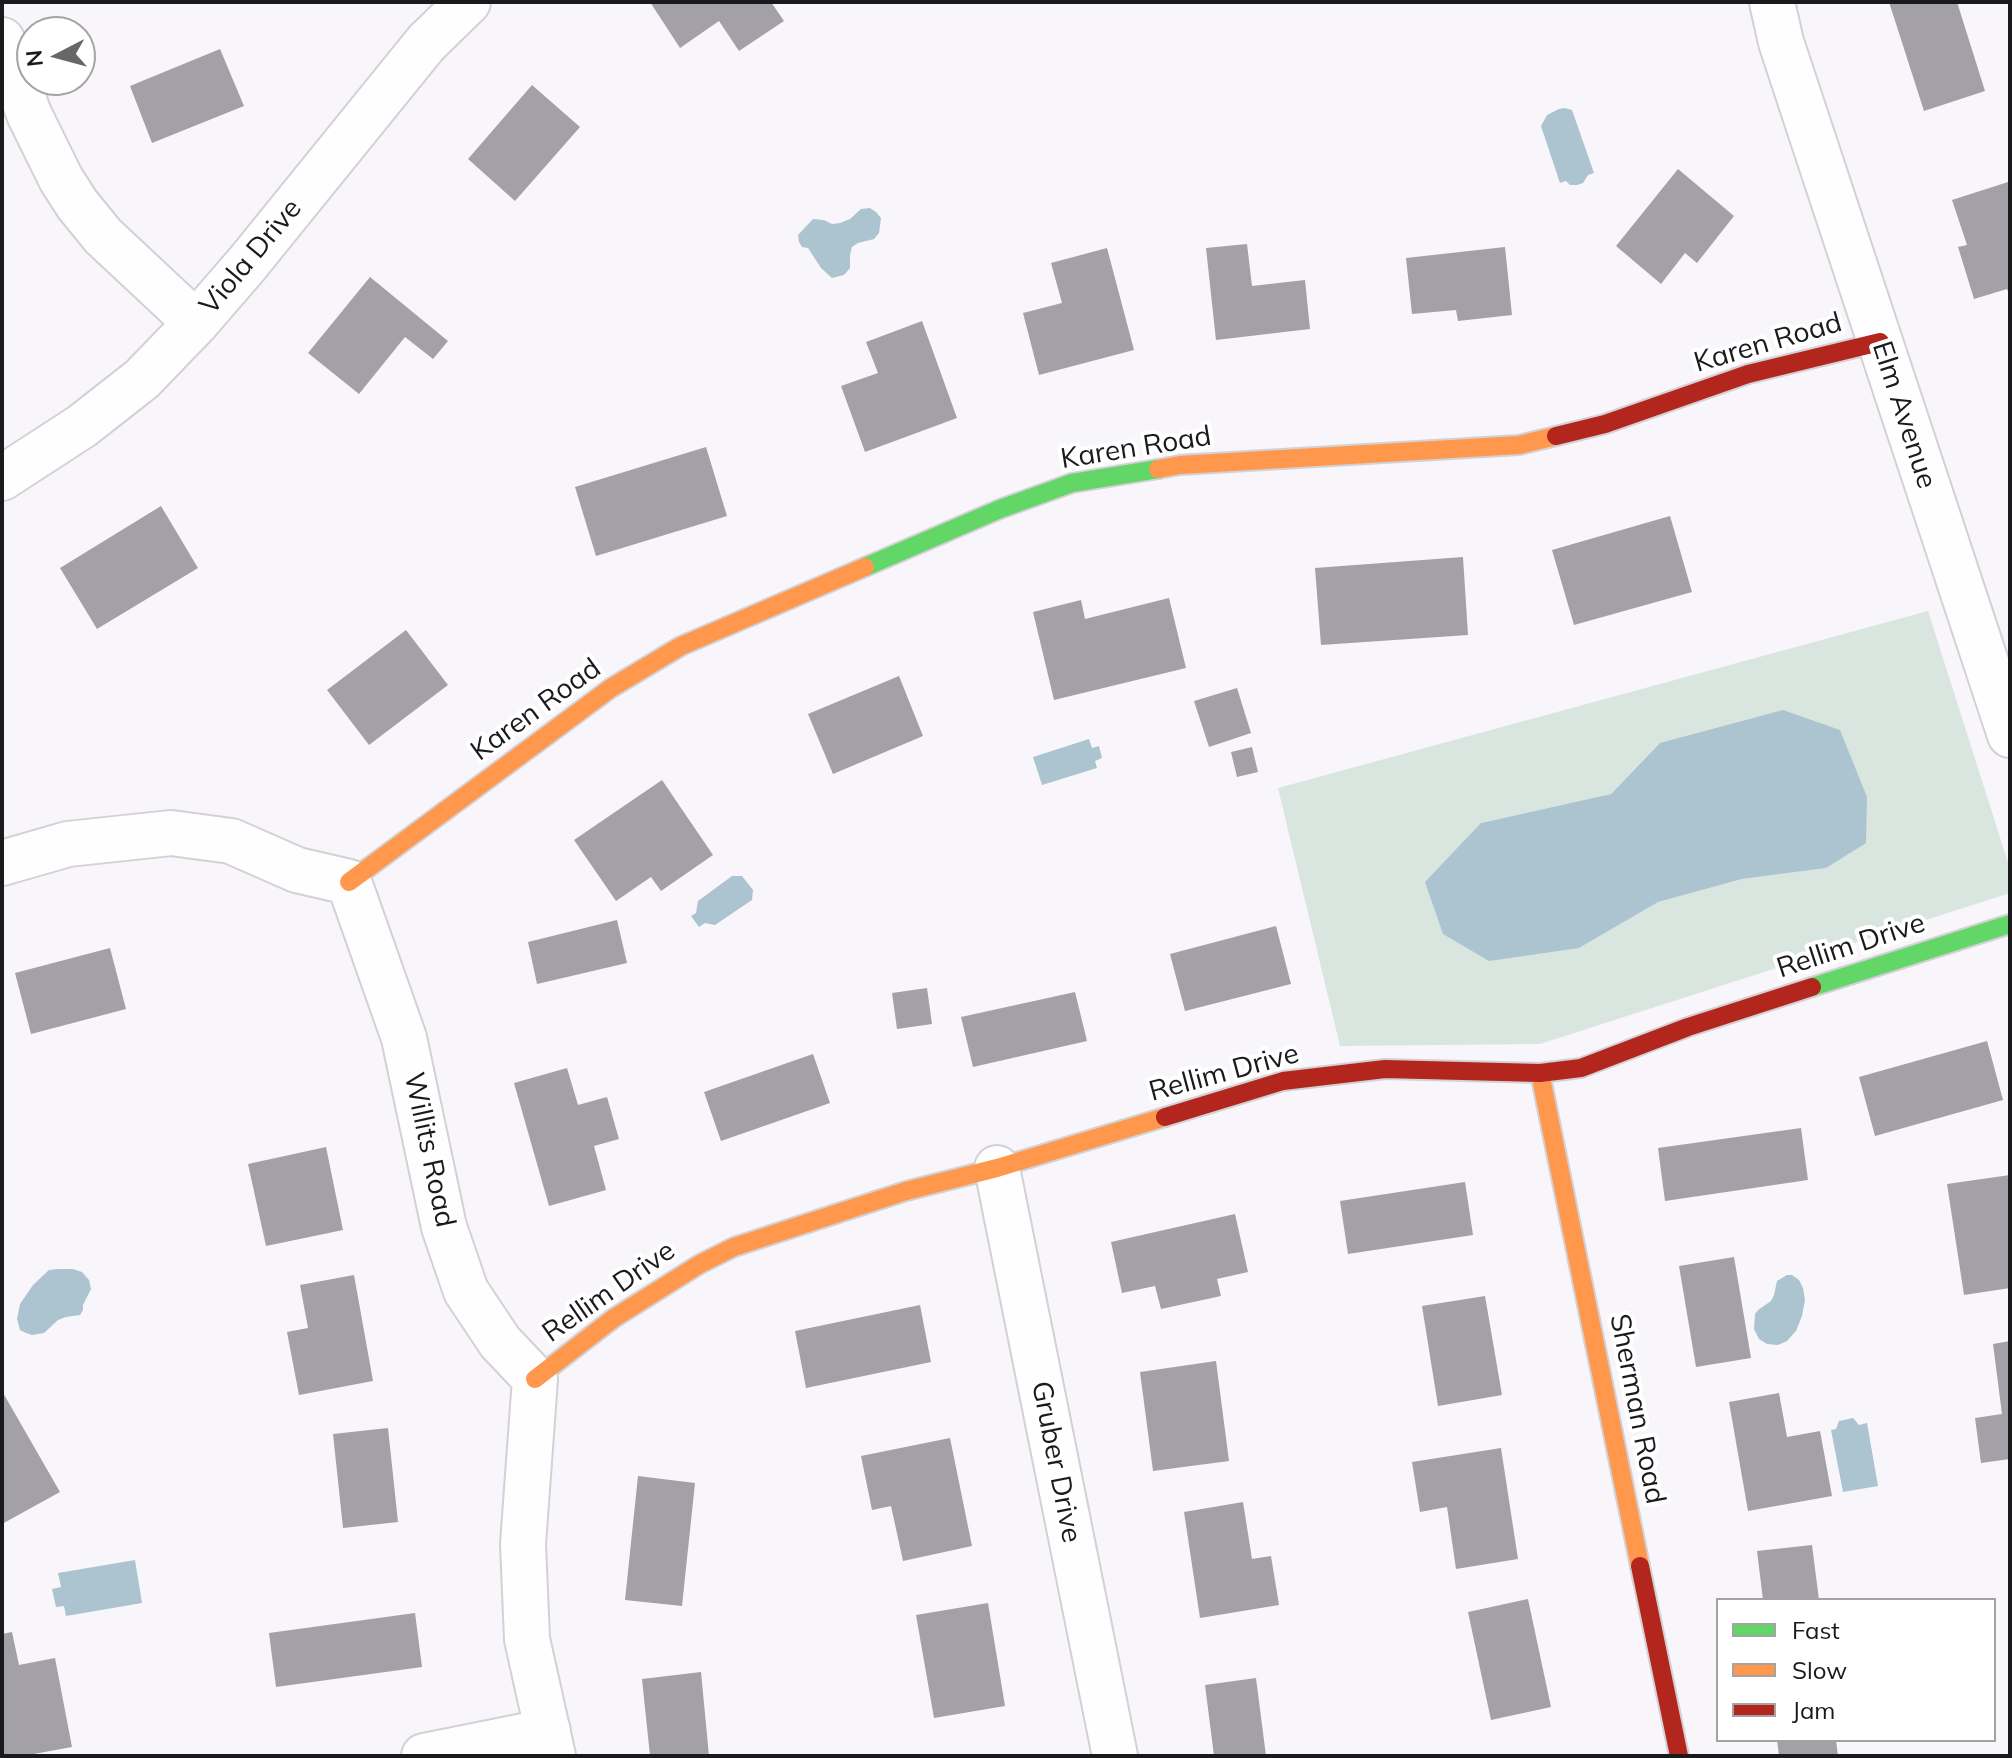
<!DOCTYPE html>
<style>
body{margin:0}
#map{position:relative;width:2012px;height:1758px;overflow:hidden;background:#f8f6fa;font-family:Mulish,sans-serif}
canvas{display:block}
.frame{position:absolute;inset:0;border:4px solid #1a191b;pointer-events:none}
.legend{position:absolute;left:1716px;top:1598px;width:280px;height:144px;box-sizing:border-box;background:#fff;border:2px solid #a3a3a4;margin:0;padding:10px 14px;list-style:none;font-size:24px;color:#1a191b}
.legend li{display:flex;align-items:center;gap:16px;height:40px}
.legend b{width:40px;border:2px solid #a3a3a4}
.north{position:absolute;left:16px;top:16px;width:80px;height:80px;box-sizing:border-box;background:#fff;border:2px solid #a3a3a4;border-radius:50%;rotate:264deg;font-size:22px;font-weight:700;line-height:32px;text-align:center;color:#1a191b}
.north::after{content:'';display:block;margin:auto;width:28px;height:36px;background:#686669;clip-path:polygon(50% 0,100% 100%,50% 72%,0 100%)}
</style>
<div id="map">
<canvas width="2012" height="1758"></canvas>
<div class="frame"></div>
<ul class="legend">
<li><b style="height:10px;background:#63d668"></b>Fast</li>
<li><b style="height:10px;background:#ff974d"></b>Slow</li>
<li><b style="height:10px;background:#b3261e"></b>Jam</li>
</ul>
<div class="north">N</div>
</div>
<script>
const ctx = document.querySelector('canvas').getContext('2d');
ctx.lineJoin = 'round';
function paint(path, color) { ctx.fillStyle = color; ctx.fill(path, 'evenodd'); }
const poly = rows => new Path2D(rows.map(r => 'M' + r).join(''));
function trace(path, color, width, dash) { ctx.strokeStyle = color; ctx.lineWidth = width; ctx.lineCap = dash ? 'butt' : 'round'; ctx.setLineDash(dash || []); ctx.stroke(path); }
function drawText(font, color, halo, rows, align = 'center') {
  ctx.font = font + ' Mulish,sans-serif'; ctx.lineWidth = 8; ctx.setLineDash([]); ctx.textBaseline = 'middle'; ctx.strokeStyle = halo; ctx.fillStyle = color; for (const [text, x, y, turn = 0] of rows) {
    ctx.save(); ctx.translate(x, y); ctx.rotate((+turn || 0) * Math.PI / 180); ctx.textAlign = isNaN(turn) ? turn : align; if (halo) ctx.strokeText(text, 0, 0); ctx.fillText(text, 0, 0); ctx.restore();
  }
}
paint(poly([
 [1928,611,2010,869,2010,893,1540,1044,1340,1046,1278,788],
 [1660,743,1826,868,1742,879,1657,902,1579,948,1481,823,1611,794]
]), '#d9e6df');
paint(poly([
 [1565,108,1572,110,1594,173,1588,175,1583,183,1577,185,1570,185,1566,181,1560,183,1541,126,1547,115,1559,109],
 [870,208,876,212,881,218,879,233,874,239,858,243,852,247,850,255,850,268,844,275,832,278,821,268,808,248,802,247,799,242,798,235,813,219,824,220,832,224,840,223,850,219,861,209],
 [1783,710,1840,730,1867,797,1866,843,1826,868,1742,879,1658,902,1579,948,1489,961,1443,934,1425,882,1481,823,1611,794,1660,743],
 [1089,739,1092,748,1099,746,1102,758,1095,761,1097,768,1042,785,1033,757],
 [732,876,742,876,753,890,752,900,715,925,705,923,699,927,691,916,696,913,698,901],
 [58,1269,73,1269,82,1272,89,1280,91,1289,83,1305,83,1310,80,1315,66,1317,58,1320,44,1333,32,1335,26,1333,20,1330,17,1319,20,1304,33,1285,49,1270],
 [1787,1275,1792,1275,1799,1280,1803,1288,1805,1300,1802,1316,1796,1331,1787,1341,1778,1345,1767,1344,1759,1339,1754,1329,1755,1314,1758,1310,1771,1301,1774,1295,1777,1281],
 [1853,1418,1859,1425,1867,1423,1878,1486,1843,1492,1831,1430,1836,1429,1839,1421],
 [135,1560,142,1603,66,1616,64,1606,56,1607,52,1589,61,1587,58,1573]
]), '#abc4d0');
paint(poly([
 [650,2,771,2,784,21,739,51,719,21,680,48],
 [1889,2,1957,2,1985,91,1924,111],
 [220,49,244,106,152,143,130,86],
 [532,85,580,127,515,201,468,159],
 [1678,169,1734,216,1697,263,1685,253,1661,284,1616,246],
 [2008,182,2010,187,2010,296,2007,289,1974,299,1958,247,1967,245,1952,200],
 [1247,244,1252,286,1305,280,1310,329,1216,340,1206,248],
 [1505,247,1512,315,1458,321,1456,310,1412,314,1406,258],
 [1107,248,1134,350,1039,375,1023,313,1062,303,1051,263],
 [370,277,448,341,433,359,405,337,359,394,308,353],
 [922,321,957,418,865,452,841,386,878,373,866,342],
 [706,447,727,516,596,556,575,487],
 [161,506,198,568,97,629,60,568],
 [1670,516,1692,592,1574,625,1552,550],
 [1463,557,1468,635,1321,645,1315,568],
 [1169,598,1186,668,1054,700,1033,612,1081,600,1085,619],
 [406,630,448,685,369,745,327,690],
 [899,676,923,736,833,774,808,714],
 [1237,688,1251,733,1209,747,1194,701],
 [1252,747,1258,772,1237,777,1231,752],
 [662,780,713,855,661,891,651,877,616,901,574,840],
 [617,920,627,963,537,984,528,942],
 [1276,926,1291,984,1185,1011,1170,954],
 [110,948,126,1009,31,1034,15,973],
 [927,988,932,1024,897,1029,892,993],
 [1075,992,1087,1041,973,1067,961,1017],
 [1987,1041,2003,1100,1875,1136,1859,1077],
 [813,1054,830,1103,721,1141,704,1092],
 [567,1068,578,1105,607,1097,619,1139,594,1146,606,1190,549,1206,514,1083],
 [1801,1128,1808,1180,1665,1201,1658,1148],
 [326,1147,343,1230,266,1246,248,1164],
 [2010,1175,2010,1288,1964,1295,1947,1184],
 [1465,1182,1473,1235,1348,1254,1340,1201],
 [1235,1214,1248,1272,1217,1279,1221,1296,1161,1309,1155,1286,1122,1293,1111,1242],
 [1734,1257,1751,1358,1696,1367,1679,1266],
 [354,1275,373,1381,299,1395,287,1332,308,1328,300,1285],
 [1485,1296,1502,1395,1438,1406,1422,1306],
 [920,1305,931,1362,806,1388,795,1331],
 [2010,1341,2010,1459,1981,1463,1975,1418,2002,1414,1993,1344],
 [1216,1361,1229,1461,1153,1471,1140,1372],
 [2,1391,60,1492,2,1524],
 [1779,1393,1787,1437,1820,1431,1832,1496,1748,1511,1729,1402],
 [388,1428,398,1522,343,1528,333,1434],
 [950,1438,972,1546,903,1561,891,1506,872,1510,861,1456],
 [1501,1448,1518,1559,1456,1569,1447,1507,1420,1512,1412,1462],
 [638,1476,695,1483,682,1606,625,1600],
 [1243,1502,1252,1559,1271,1556,1279,1605,1200,1618,1184,1512],
 [1812,1545,1819,1600,1763,1600,1757,1551],
 [1528,1599,1551,1707,1491,1720,1468,1612],
 [988,1603,1005,1706,934,1718,916,1615],
 [415,1613,422,1667,276,1687,269,1633],
 [12,1632,19,1665,55,1658,72,1747,23,1756,2,1756,2,1634],
 [701,1672,709,1756,650,1756,642,1679],
 [1256,1678,1266,1756,1214,1756,1205,1685],
 [1777,1740,1836,1740,1838,1756,1779,1756]
]), '#a3a0a7');
const street = poly([
 [1772,2,1781,42,2010,735],
 [2,40,29,114,61,179,77,204,103,236,196,323],
 [2,478,82,426,142,379,196,323,247,264,426,43,468,2],
 [2,863,68,844,171,833,231,841,297,870,349,882,404,1038,444,1227,466,1291,500,1342,535,1379,523,1544,527,1639,553,1756],
 [997,1168,1115,1756],
 [424,1756,548,1731]
]);
const fast = poly([
 [865,567,1000,509,1072,483,1158,469],
 [1812,987,2010,924]
]);
const slow = poly([
 [1158,469,1180,465,1519,445,1556,436],
 [349,882,611,688,681,646,865,567],
 [1540,1073,1640,1566],
 [535,1379,614,1318,700,1264,734,1247,906,1191,997,1168,1165,1117]
]);
const jam = poly([
 [1556,436,1605,424,1748,374,1880,342],
 [1165,1117,1283,1081,1385,1069,1540,1073,1581,1068,1688,1027,1812,987],
 [1640,1566,1679,1756]
]);
trace(street, '#d3d1d4', 48);
trace(fast, '#d3d1d4', 22);
trace(slow, '#d3d1d4', 22);
trace(jam, '#d3d1d4', 22);
trace(street, '#fefefe', 44);
trace(fast, '#63d668', 18);
trace(slow, '#ff974d', 18);
trace(jam, '#b3261e', 18);
drawText('28px', '#1a191b', '#fff', [
 ["Viola Drive",251,257,-50],
 ["Karen Road",1768,343,-16],
 ["Elm Avenue",1904,415,72],
 ["Karen Road",1136,448,-9],
 ["Karen Road",536,710,-36],
 ["Rellim Drive",1851,946,-18],
 ["Rellim Drive",1224,1073,-15],
 ["Willits Road",429,1150,78],
 ["Rellim Drive",609,1292,-35],
 ["Sherman Road",1637,1409,79],
 ["Gruber Drive",1056,1462,79]
]);
</script>
